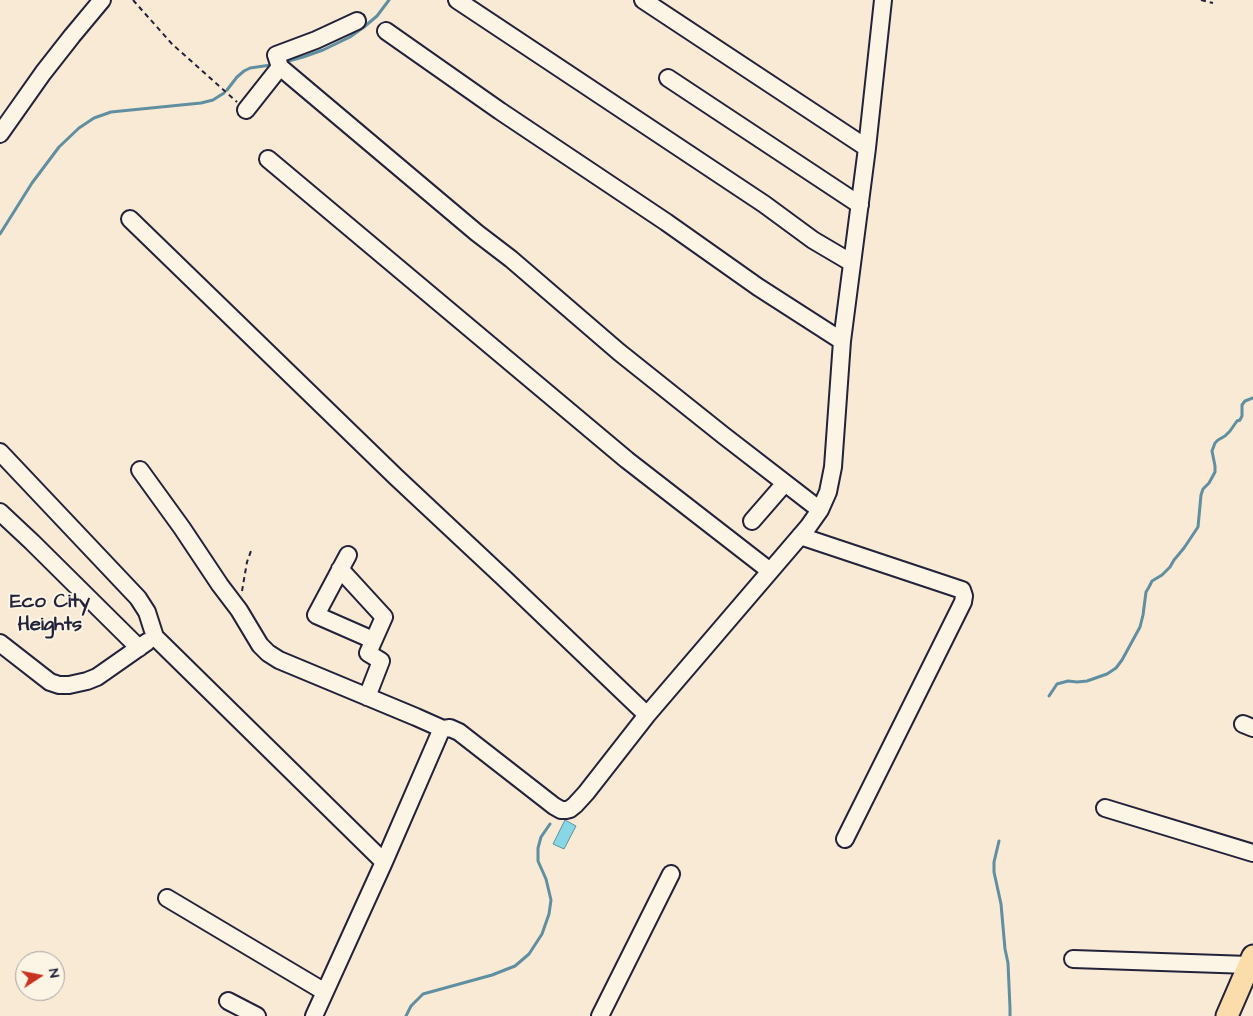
<!DOCTYPE html>
<style>
body{margin:0}
#map{position:relative;width:1253px;height:1016px;overflow:hidden;background:#f9ead6;font-family:"Architects Daughter",sans-serif}
canvas{display:block}
.north{position:absolute;left:15px;top:951px;width:50px;height:50px;box-sizing:border-box;background:#fcf5e5;border:1px solid #a5a1a1;border-radius:50%;rotate:79deg;font-size:14px;font-weight:700;line-height:20px;text-align:center;color:#22223b}
.north::after{content:'';display:block;margin:auto;width:18px;height:22px;background:#c8321e;clip-path:polygon(50% 0,100% 100%,50% 72%,0 100%)}
</style>
<div id="map">
<canvas width="1253" height="1016"></canvas>
<div class="north">N</div>
</div>
<script>
const ctx = document.querySelector('canvas').getContext('2d');
ctx.lineJoin = 'round';
function paint(path, color) { ctx.fillStyle = color; ctx.fill(path, 'evenodd'); }
const poly = rows => new Path2D(rows.map(r => 'M' + r).join(''));
function trace(path, color, width, dash) { ctx.strokeStyle = color; ctx.lineWidth = width; ctx.lineCap = dash ? 'butt' : 'round'; ctx.setLineDash(dash || []); ctx.stroke(path); }
function drawText(font, color, halo, rows, align = 'center') {
  ctx.font = font + ' "Architects Daughter",sans-serif'; ctx.lineWidth = 4; ctx.setLineDash([]); ctx.textBaseline = 'middle'; ctx.strokeStyle = halo; ctx.fillStyle = color; for (const [text, x, y, turn = 0] of rows) {
    ctx.save(); ctx.translate(x, y); ctx.rotate((+turn || 0) * Math.PI / 180); ctx.textAlign = isNaN(turn) ? turn : align; if (halo) ctx.strokeText(text, 0, 0); ctx.fillText(text, 0, 0); ctx.restore();
  }
}
const water = poly([
 [565,820,576,826,564,849,553,844,565,820]
]);
paint(water, '#88d7e4');
trace(water, '#5f8fa0', 1);
trace(poly([
 [285,62,303,57,323,50,350,37,364,27,377,16,389,0],
 [227,90,237,77,244,71,250,68,271,65],
 [0,234,32,183,59,147,79,128,94,118,111,112,201,103,213,100,224,93],
 [1049,696,1057,684,1068,681,1077,682,1087,681,1107,674,1116,668,1122,660,1140,627,1143,615,1146,592,1149,587,1152,581,1162,575,1170,567,1174,560,1184,548,1198,527,1201,495,1203,489,1209,483,1215,472,1215,466,1212,451,1215,443,1218,440,1225,436,1230,431,1237,421,1240,420,1242,416,1242,405,1245,401,1253,398],
 [999,841,994,862,994,872,1001,904,1005,949,1008,963,1010,1008,1010,1016],
 [406,1016,411,1006,423,994,492,975,515,966,529,954,542,934,549,914,551,900,546,879,538,861,538,848,541,837,550,824]
]), '#5f8fa0', 3);
const minor = poly([
 [457,0,764,204,813,240,852,263],
 [643,0,867,148],
 [357,21,316,40,276,55,280,67,477,233,511,259,619,352,723,435,820,510],
 [386,31,500,111,666,222,758,287,842,341],
 [668,78,860,205],
 [246,110,280,67],
 [0,134,43,73,72,36,102,0],
 [268,159,627,460,770,571],
 [130,219,396,477,506,580,647,715],
 [0,452,138,598,147,612,155,637,384,862],
 [140,470,182,528,220,585,239,610,260,645,268,653,279,660,416,717,443,729],
 [0,512,32,542,139,648],
 [752,521,785,483],
 [800,536,962,590,964,596,963,602,845,839],
 [348,555,316,615,373,640],
 [340,569,384,617,368,653,381,661,367,697],
 [0,643,50,682,59,685,69,685,87,681,97,677,147,642],
 [1243,724,1253,728],
 [1105,808,1253,853],
 [167,898,325,992],
 [1073,959,1249,965],
 [228,1001,257,1016],
 [314,1016,384,862,440,733,443,729,450,728,459,732,554,806,561,810,566,810,570,809,575,805,586,793,647,715,808,527,820,510,828,492,833,467,842,341,867,148,883,0],
 [600,1016,671,874]
]);
const major = poly([
 [1227,1016,1253,956]
]);
trace(minor, '#22223b', 20);
trace(major, '#22223b', 25);
trace(poly([
 [133,0,172,44,237,102],
 [1201,0,1213,3],
 [242,591,247,562,252,548]
]), '#22223b', 2, [5, 4]);
trace(minor, '#fcf5e5', 16);
trace(major, '#faddab', 21);
drawText('bold 20px', '#22223b', '#fcf5e5', [
 ["Eco City",50,603],
 ["Heights",50,626]
]);
</script>
